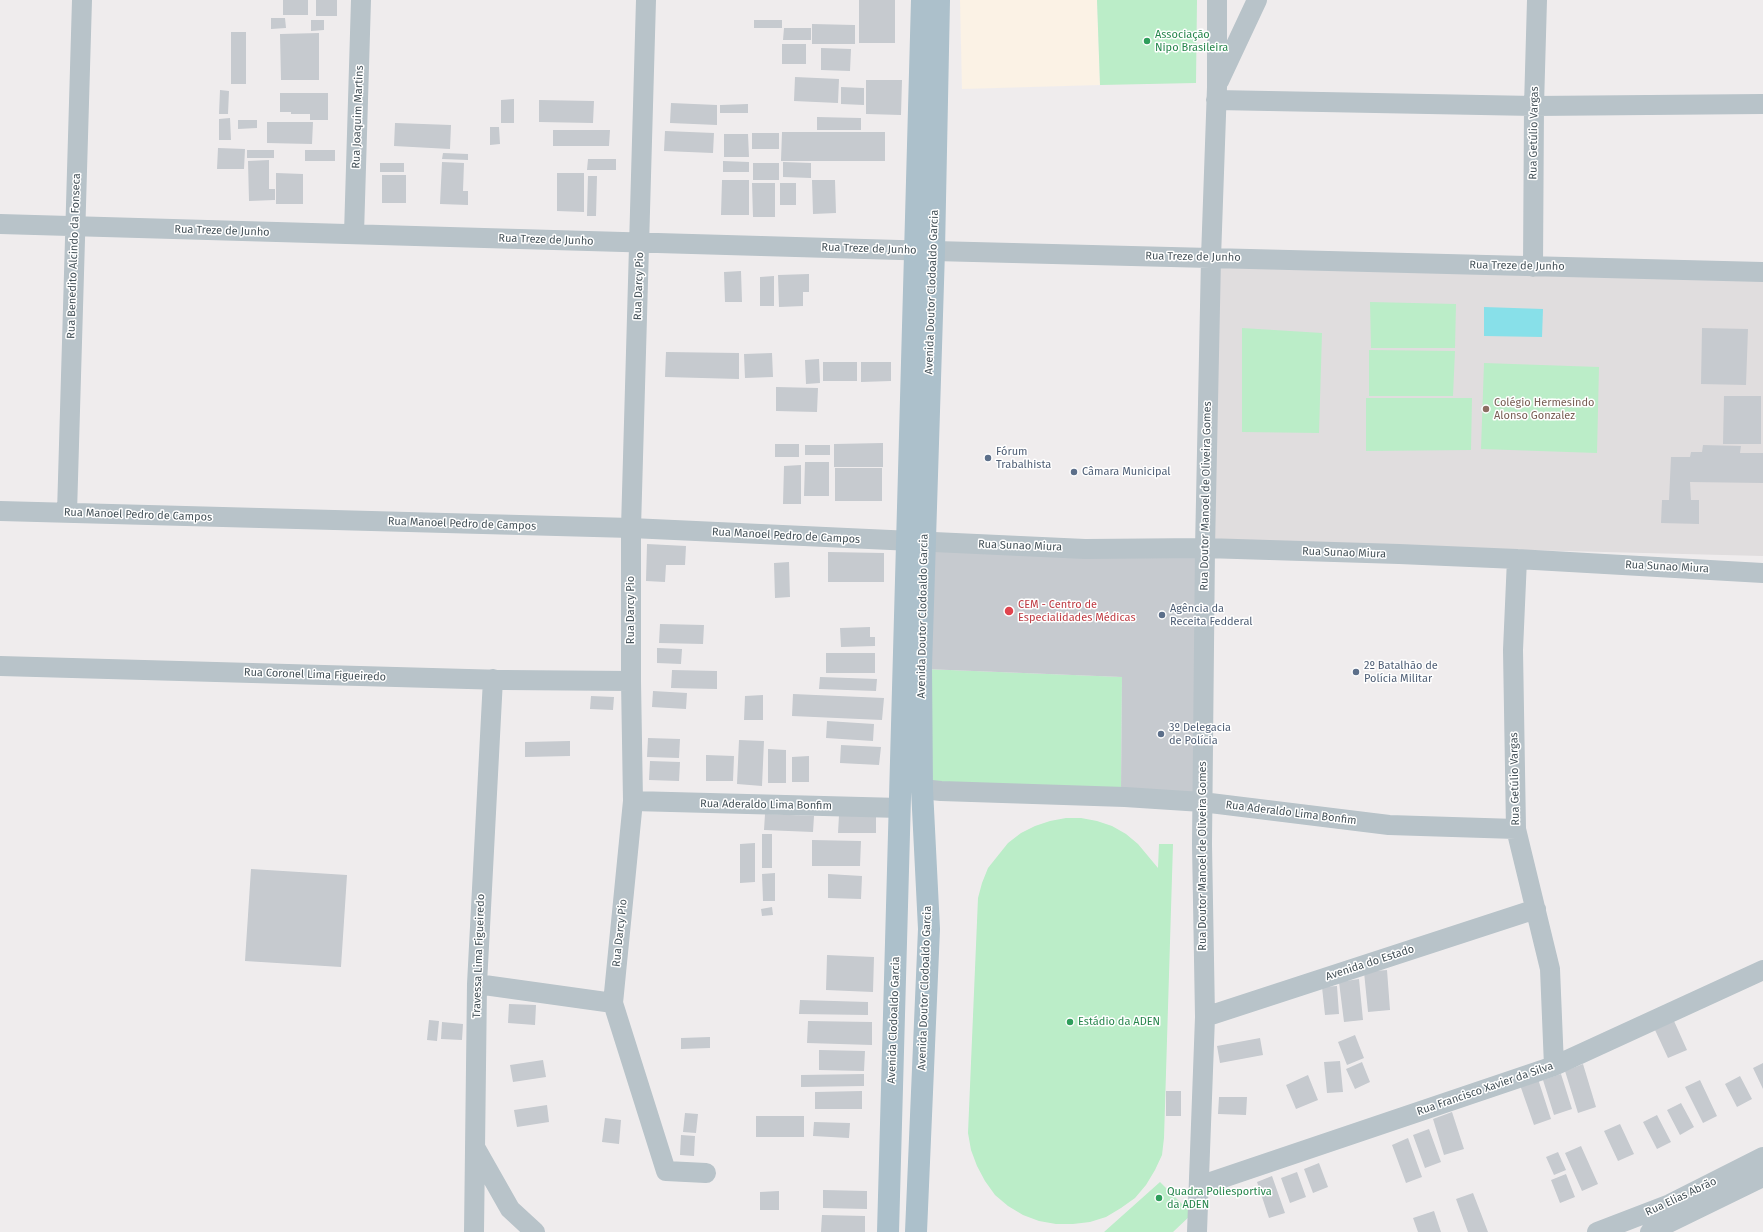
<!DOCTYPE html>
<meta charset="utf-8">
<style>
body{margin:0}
canvas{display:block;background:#efeced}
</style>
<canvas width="1763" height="1232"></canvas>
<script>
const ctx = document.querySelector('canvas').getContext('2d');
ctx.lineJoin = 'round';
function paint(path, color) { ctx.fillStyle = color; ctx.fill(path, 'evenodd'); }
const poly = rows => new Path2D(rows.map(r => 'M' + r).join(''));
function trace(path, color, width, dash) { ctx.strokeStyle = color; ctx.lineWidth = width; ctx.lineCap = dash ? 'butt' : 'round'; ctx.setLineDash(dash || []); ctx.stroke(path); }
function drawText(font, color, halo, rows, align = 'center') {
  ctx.font = font + ' "Fira Sans",sans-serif'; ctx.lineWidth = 3; ctx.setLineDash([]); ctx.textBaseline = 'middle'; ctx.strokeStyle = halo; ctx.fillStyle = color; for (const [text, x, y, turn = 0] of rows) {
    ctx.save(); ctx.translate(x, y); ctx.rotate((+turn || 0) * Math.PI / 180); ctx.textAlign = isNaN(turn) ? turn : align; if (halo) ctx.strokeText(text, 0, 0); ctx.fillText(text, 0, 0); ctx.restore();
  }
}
paint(poly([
 [960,0,1097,0,1100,85,962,89]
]), '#fbf2e5');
paint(poly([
 [1211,259,1763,275,1763,556,1208,542]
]), '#e0ddde');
paint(poly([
 [1097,0,1197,0,1196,83,1100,85],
 [1370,302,1456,304,1455,348,1371,348],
 [1242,328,1322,333,1319,433,1242,432],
 [1369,350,1455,351,1453,396,1369,396],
 [1484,363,1599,367,1597,453,1481,449],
 [1366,398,1472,398,1471,450,1366,451],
 [925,669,1122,677,1121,789,927,783],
 [1066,818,1081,818,1097,821,1112,826,1126,834,1138,844,1158,868,1159,844,1173,844,1164,1138,1162,1155,1155,1170,1146,1185,1135,1198,1121,1208,1106,1217,1090,1222,1073,1224,1056,1224,1039,1221,1023,1215,1008,1206,995,1195,985,1181,977,1166,971,1150,968,1133,978,898,982,883,988,868,1008,843,1021,833,1035,826,1050,821],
 [1160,1182,1192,1214,1173,1232,1104,1232]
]), '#bbedc8');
paint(poly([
 [1484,307,1543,309,1542,337,1484,336]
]), '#88e0e9');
paint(poly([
 [283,0,308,0,308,15,283,15],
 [316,0,337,0,337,16,316,16],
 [859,0,895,0,895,43,859,43],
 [271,18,285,18,286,28,271,29],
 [311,20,324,20,324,30,311,31],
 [754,20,782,20,782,28,754,28],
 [812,24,855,25,855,44,812,44],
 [784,28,811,28,811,40,783,40],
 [231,32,246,32,246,84,231,84],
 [319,33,319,80,281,80,280,34],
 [782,44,806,44,806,64,782,64],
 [821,48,851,49,850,71,821,70],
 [795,77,839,79,838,103,794,101],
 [866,80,902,80,901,115,866,114],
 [841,87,864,88,864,105,841,104],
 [220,90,229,91,228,114,219,114],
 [280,93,328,93,328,120,310,120,310,114,291,114,291,112,280,112],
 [514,99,514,123,501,123,501,100],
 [539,100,594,101,593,123,539,122],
 [671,103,717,105,717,125,670,123],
 [748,104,748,113,720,113,720,105],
 [817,117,861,118,861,130,817,130],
 [230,118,231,140,219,140,219,119],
 [238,120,257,120,257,128,238,129],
 [267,122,313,122,312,144,267,143],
 [395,123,451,125,450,149,394,146],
 [490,127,499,127,500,144,490,145],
 [553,130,610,130,609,146,553,146],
 [665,131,714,133,713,153,664,151],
 [782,132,885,132,885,161,781,161],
 [752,133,779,133,779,149,752,149],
 [724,134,748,134,749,157,724,157],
 [218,148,245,149,244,169,217,169],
 [247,150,274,150,274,158,247,158],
 [305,150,335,150,335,161,305,161],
 [443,153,468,154,468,160,442,159],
 [588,159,616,159,616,170,587,170],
 [269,160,269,189,275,189,275,200,249,201,248,161],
 [723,161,749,162,749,172,723,172],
 [442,162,464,163,463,191,468,191,468,205,440,204],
 [783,162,811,163,811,178,783,177],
 [380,163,404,163,404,172,380,172],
 [753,163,779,163,779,180,753,180],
 [276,173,303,174,303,204,276,204],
 [557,173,584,173,584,212,557,211],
 [382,175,406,175,406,203,382,203],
 [588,176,597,176,596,216,587,216],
 [722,180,749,180,749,215,721,215],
 [812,180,835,180,836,213,813,214],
 [752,183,775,183,775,217,753,217],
 [780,183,796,183,796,205,780,205],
 [741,271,742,302,725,302,724,272],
 [809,274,809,292,803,292,803,306,779,307,778,275],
 [774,276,774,306,760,306,760,277],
 [1702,328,1748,329,1746,385,1701,384],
 [666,352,739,353,739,379,665,377],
 [772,353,773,377,745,378,744,354],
 [819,359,820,383,806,384,805,360],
 [823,362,857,362,857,381,823,381],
 [861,362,891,362,891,381,861,382],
 [776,387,818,388,817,412,776,411],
 [1724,396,1761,396,1761,444,1723,444],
 [883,443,883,467,834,467,834,444],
 [775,444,799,444,799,457,775,457],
 [805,445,830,445,830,455,805,455],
 [1703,445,1741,446,1740,453,1763,453,1763,483,1690,482,1691,500,1699,500,1699,524,1661,523,1662,500,1669,500,1671,457,1690,457,1691,452,1702,452],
 [805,462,829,462,829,496,804,496],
 [801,465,801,504,783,504,784,466],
 [835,468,882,468,882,501,835,501],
 [647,544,686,546,685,565,666,565,665,582,646,581],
 [928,546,1202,551,1200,793,1121,789,1122,677,925,669],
 [828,552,884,553,884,582,828,582],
 [789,562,790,597,775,598,774,563],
 [660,624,704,625,703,644,659,643],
 [870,627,870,637,875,637,875,646,841,647,840,628],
 [657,648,682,649,681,664,657,663],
 [826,653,875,653,875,673,826,673],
 [672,670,717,671,717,689,671,688],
 [820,677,877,679,876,691,819,689],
 [653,691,687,693,686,709,652,707],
 [793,694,884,698,882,720,792,716],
 [763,695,763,720,744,720,745,696],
 [591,696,614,697,613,710,590,709],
 [827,721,874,724,873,741,826,738],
 [648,738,680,739,679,758,647,757],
 [739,740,764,741,762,786,737,784],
 [570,741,570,756,525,757,525,742],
 [841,745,881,747,879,765,840,763],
 [768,749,786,750,786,783,768,783],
 [706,755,734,756,733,781,706,781],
 [809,756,809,782,792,782,792,757],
 [650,761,680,762,679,781,649,780],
 [765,814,814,816,813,832,764,830],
 [839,815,876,815,876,833,838,833],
 [762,834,772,834,772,868,762,868],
 [812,840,861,841,860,866,812,866],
 [755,843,755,882,740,883,740,844],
 [251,869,347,875,341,967,245,961],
 [775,873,775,901,763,901,762,874],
 [828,874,862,876,861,899,828,898],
 [772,907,773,915,762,916,761,909],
 [827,955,874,957,873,992,826,990],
 [1387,970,1390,1010,1368,1012,1364,972],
 [1359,979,1363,1020,1344,1022,1339,982],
 [1337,986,1339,1014,1325,1015,1322,987],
 [800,1000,868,1002,868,1015,799,1014],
 [509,1004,536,1005,535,1025,508,1023],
 [429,1020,439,1021,437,1041,427,1040],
 [808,1021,872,1022,872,1045,807,1043],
 [1674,1021,1687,1050,1668,1058,1655,1030],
 [442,1022,463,1024,462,1040,441,1039],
 [1355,1035,1364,1058,1347,1065,1338,1042],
 [710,1037,710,1048,681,1049,681,1038],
 [1260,1038,1263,1055,1220,1063,1217,1046],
 [819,1050,865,1051,864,1071,819,1070],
 [543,1060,546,1077,513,1082,510,1065],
 [1340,1061,1343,1092,1327,1093,1324,1062],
 [1362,1062,1370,1082,1355,1089,1346,1069],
 [1763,1063,1763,1089,1753,1068],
 [1583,1064,1596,1107,1578,1113,1565,1071],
 [864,1074,864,1086,801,1087,801,1075],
 [1561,1074,1572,1109,1554,1115,1543,1080],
 [1308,1075,1318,1100,1296,1109,1286,1085],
 [1740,1076,1752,1099,1737,1107,1725,1084],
 [1538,1079,1551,1119,1534,1125,1520,1085],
 [1700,1080,1717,1116,1703,1123,1685,1087],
 [862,1091,862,1109,815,1109,815,1092],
 [1166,1091,1181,1091,1181,1116,1166,1116],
 [1219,1097,1247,1097,1246,1115,1218,1114],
 [1681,1103,1694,1127,1680,1135,1667,1110],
 [547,1105,549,1122,517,1127,514,1110],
 [1452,1112,1464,1149,1444,1155,1433,1119],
 [685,1113,698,1114,696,1133,683,1132],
 [1657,1115,1671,1142,1657,1149,1643,1122],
 [756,1116,804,1116,804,1137,756,1137],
 [605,1118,621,1120,619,1144,602,1142],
 [814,1122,850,1123,849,1138,813,1136],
 [1620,1124,1634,1154,1618,1161,1604,1131],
 [1429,1129,1441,1162,1425,1168,1413,1135],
 [681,1135,695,1136,694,1156,680,1155],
 [1408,1138,1422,1177,1406,1183,1392,1145],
 [1581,1146,1598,1184,1582,1191,1565,1153],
 [1558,1152,1566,1170,1554,1175,1546,1157],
 [1319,1163,1328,1187,1313,1193,1304,1169],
 [1297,1172,1306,1197,1290,1203,1281,1178],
 [1566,1174,1575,1197,1560,1203,1551,1180],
 [1272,1176,1285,1213,1269,1218,1257,1182],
 [823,1190,867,1191,867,1209,823,1208],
 [779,1191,779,1210,760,1210,760,1192],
 [1473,1193,1488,1232,1468,1232,1456,1199],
 [1434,1211,1441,1232,1418,1232,1413,1218],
 [822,1215,865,1216,865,1232,821,1232]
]), '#c6cacf');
trace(poly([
 [646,0,631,528,631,681,633,801,613,1003,666,1171,706,1173],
 [1219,81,1257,0],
 [1216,100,1534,106,1763,104],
 [0,224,934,251,1763,272],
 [354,234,361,0],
 [1533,267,1534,106,1537,0],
 [0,511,631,528,1085,549,1205,548,1399,554,1517,559,1763,573],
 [67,513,82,0],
 [1517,559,1513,650,1516,829,1550,969,1554,1066],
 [0,666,504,680,631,681],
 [922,789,941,791,1125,797,1202,802,1389,825,1516,829],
 [633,801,900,808],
 [477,984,613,1003],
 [1205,1017,1536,909],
 [476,1149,510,1209,535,1232],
 [1199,1186,1554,1066,1763,970],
 [474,1232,477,984,493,679],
 [1197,1232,1205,1017,1202,844,1205,548,1211,258,1217,87,1217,0],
 [1597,1232,1670,1204,1763,1157],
 [1650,1232,1763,1177]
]), '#b8c3c9', 20);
trace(poly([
 [888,1232,922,0],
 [916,1232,929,929,922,789,921,667,934,251,939,0]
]), '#acc0cb', 22);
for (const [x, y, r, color] of [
 [1147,41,4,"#2e9e5b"],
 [1486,409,4,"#8d6e63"],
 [988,458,4,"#5c6f8a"],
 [1074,472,4,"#5c6f8a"],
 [1009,611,5,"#e0444e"],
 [1162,615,4,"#5c6f8a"],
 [1356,672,4,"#5c6f8a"],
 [1161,734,4,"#5c6f8a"],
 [1070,1022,4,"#2e9e5b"],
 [1159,1198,4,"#2e9e5b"]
]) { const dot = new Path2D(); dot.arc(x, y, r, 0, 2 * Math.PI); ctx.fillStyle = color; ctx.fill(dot); trace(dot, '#fff', 1.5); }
drawText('11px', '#27864d', '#fff', [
 ["Associação",1155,35],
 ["Nipo Brasileira",1155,48],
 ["Estádio da ADEN",1078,1022],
 ["Quadra Poliesportiva",1167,1192],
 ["da ADEN",1167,1205]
], 'left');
drawText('11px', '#455259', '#fff', [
 ["Rua Joaquim Martins",358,117,-88],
 ["Rua Getúlio Vargas",1534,133,-89],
 ["Rua Treze de Junho",222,231,2],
 ["Rua Treze de Junho",546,240,2],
 ["Rua Treze de Junho",869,249,2],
 ["Rua Benedito Alcindo da Fonseca",74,256,-88],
 ["Rua Treze de Junho",1193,257,1],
 ["Rua Treze de Junho",1517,266,1],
 ["Rua Darcy Pio",639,286,-88],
 ["Avenida Doutor Clodoaldo Garcia",932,292,-88],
 ["Rua Doutor Manoel de Oliveira Gomes",1206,496,-89],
 ["Rua Manoel Pedro de Campos",138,515,2],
 ["Rua Manoel Pedro de Campos",462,524,2],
 ["Rua Manoel Pedro de Campos",786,536,3],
 ["Rua Sunao Miura",1020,546,2],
 ["Rua Sunao Miura",1344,553,2],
 ["Rua Sunao Miura",1667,567,3],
 ["Rua Darcy Pio",631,610,-90],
 ["Avenida Doutor Clodoaldo Garcia",923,616,-89],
 ["Rua Coronel Lima Figueiredo",315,675,2],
 ["Rua Getúlio Vargas",1515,779,-91],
 ["Rua Aderaldo Lima Bonfim",766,805,1],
 ["Rua Aderaldo Lima Bonfim",1291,813,7],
 ["Rua Doutor Manoel de Oliveira Gomes",1203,856,-90],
 ["Rua Darcy Pio",620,933,-84],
 ["Travessa Lima Figueiredo",479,956,-88],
 ["Avenida do Estado",1370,963,-18],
 ["Avenida Doutor Clodoaldo Garcia",925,988,-88],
 ["Avenida Clodoaldo Garcia",894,1020,-88],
 ["Rua Francisco Xavier da Silva",1485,1089,-19],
 ["Rua Elias Abrão",1681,1197,-25]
]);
drawText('11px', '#785e54', '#fff', [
 ["Colégio Hermesindo",1494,403],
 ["Alonso Gonzalez",1494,416]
], 'left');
drawText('11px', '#4e5e75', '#fff', [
 ["Fórum",996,452],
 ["Trabalhista",996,465],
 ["Câmara Municipal",1082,472],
 ["Agência da",1170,609],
 ["Receita Fedderal",1170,622],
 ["2º Batalhão de",1364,666],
 ["Polícia Militar",1364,679],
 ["3º Delegacia",1169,728],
 ["de Polícia",1169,741]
], 'left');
drawText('11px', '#be3a42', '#fff', [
 ["CEM - Centro de",1018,605],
 ["Especialidades Médicas",1018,618]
], 'left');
</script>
